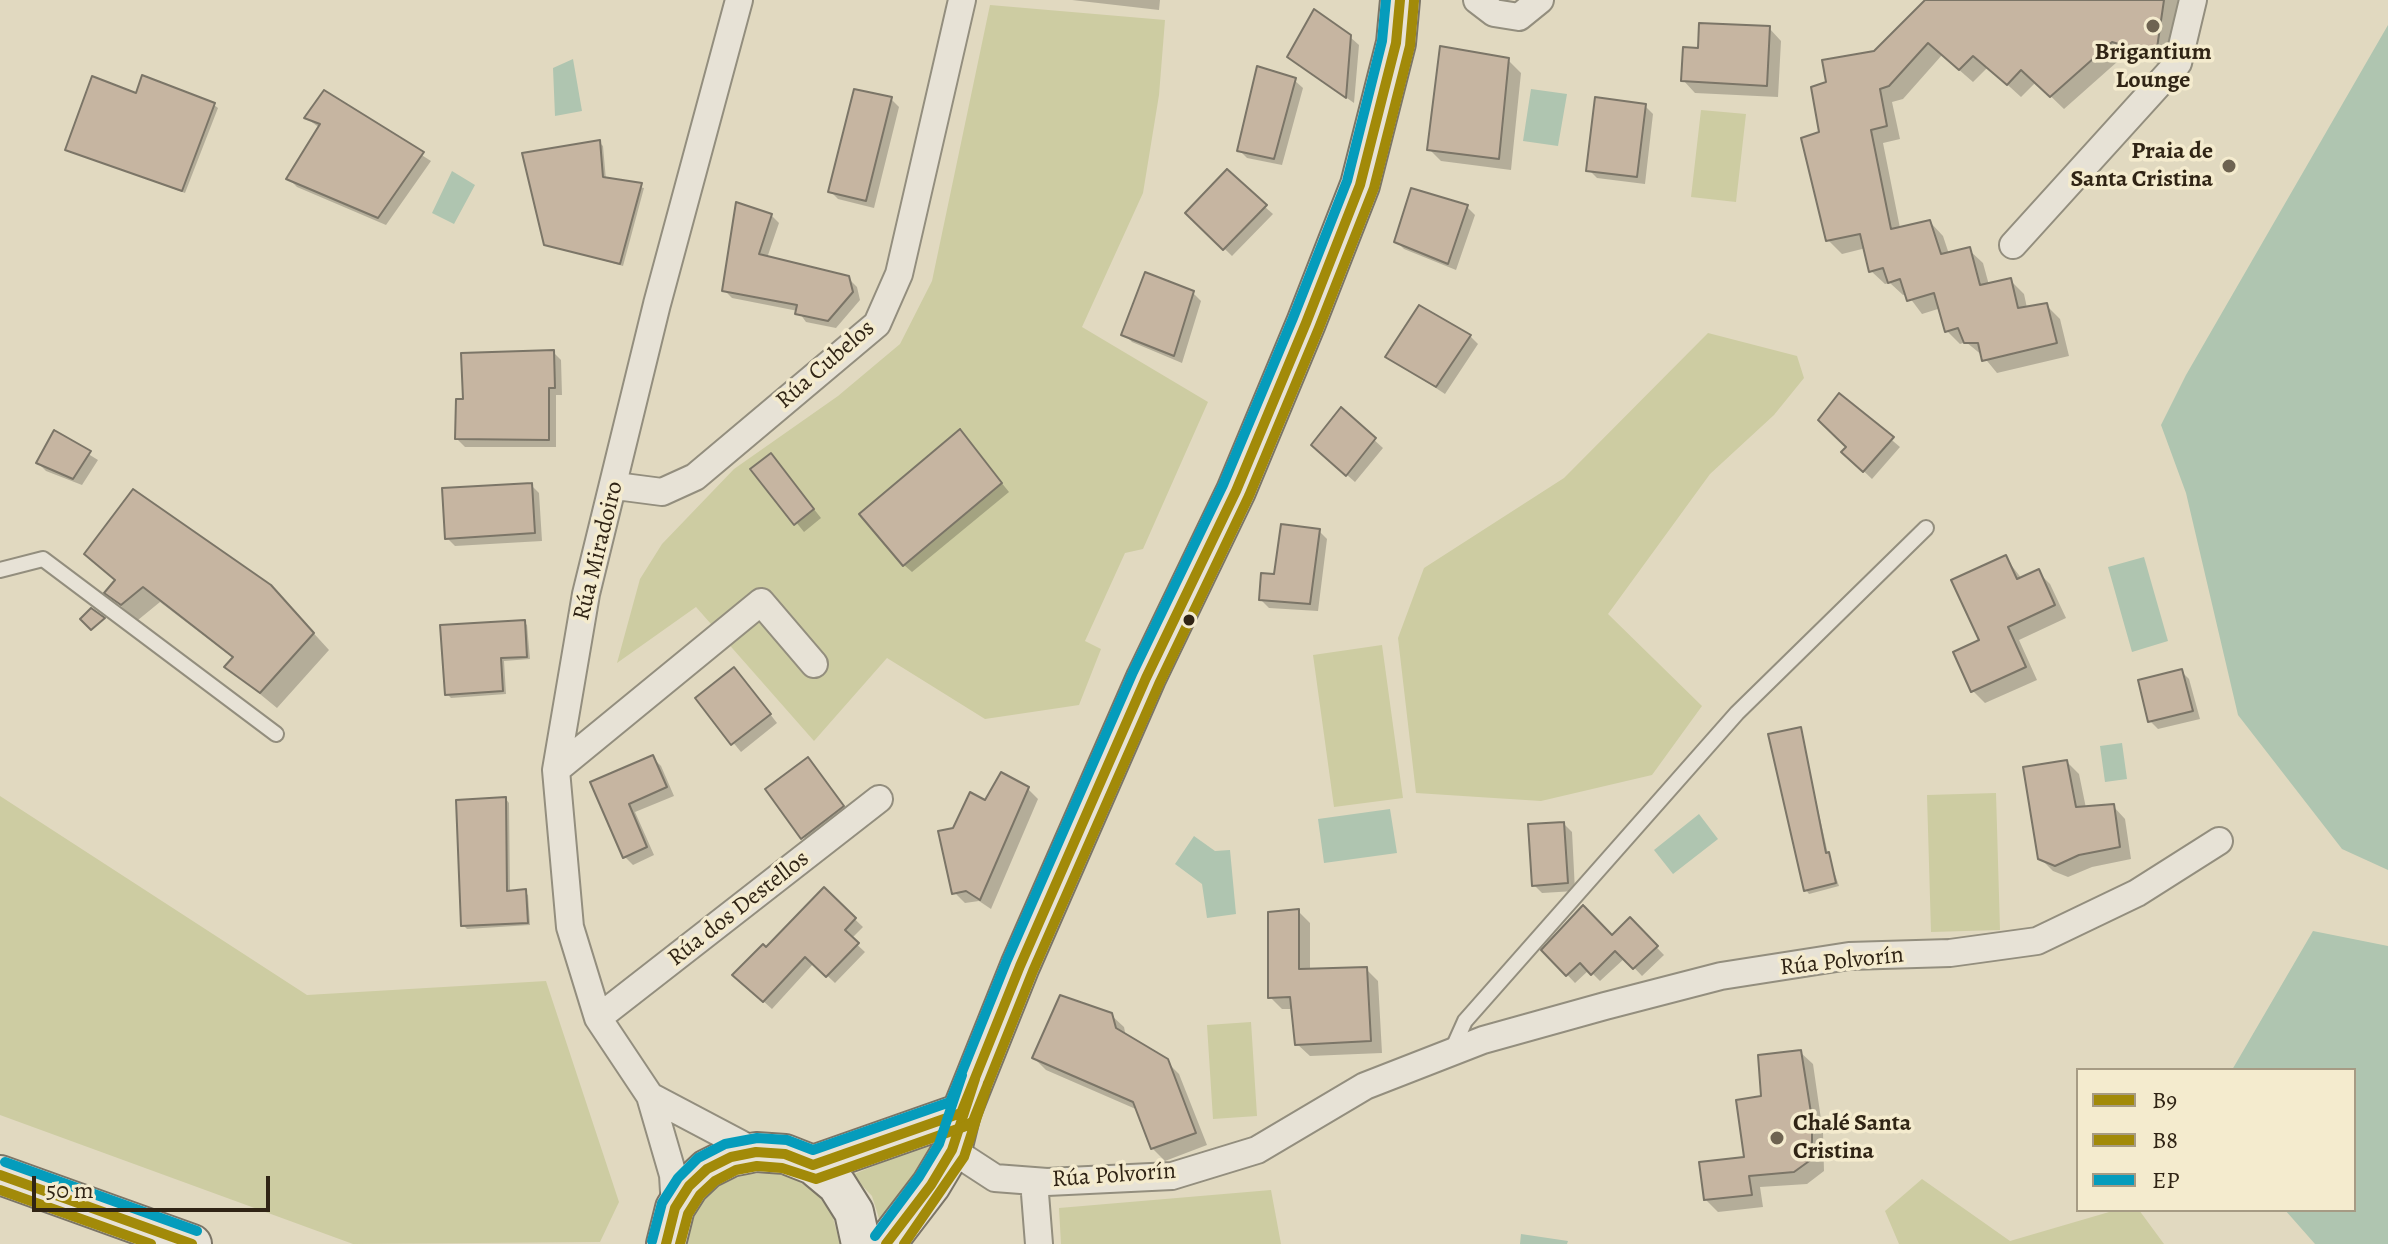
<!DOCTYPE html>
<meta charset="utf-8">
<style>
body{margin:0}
#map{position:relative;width:2388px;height:1244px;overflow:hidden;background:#e1d9c0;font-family:Alegreya,serif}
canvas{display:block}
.legend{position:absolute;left:2076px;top:1068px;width:280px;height:144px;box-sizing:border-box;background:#f4ebce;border:2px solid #a69b84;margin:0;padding:10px 14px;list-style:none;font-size:24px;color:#302415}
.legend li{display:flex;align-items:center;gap:16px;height:40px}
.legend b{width:40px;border:2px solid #a69b84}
.scale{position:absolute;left:32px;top:1176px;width:238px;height:36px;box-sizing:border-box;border:4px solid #302415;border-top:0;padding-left:10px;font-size:24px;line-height:28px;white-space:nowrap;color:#302415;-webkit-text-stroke:6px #f4ebce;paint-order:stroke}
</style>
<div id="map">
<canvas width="2388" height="1244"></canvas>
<ul class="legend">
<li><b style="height:10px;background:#a28a09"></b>B9</li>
<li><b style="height:10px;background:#a28a09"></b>B8</li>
<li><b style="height:10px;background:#059cbc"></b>EP</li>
</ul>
<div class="scale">50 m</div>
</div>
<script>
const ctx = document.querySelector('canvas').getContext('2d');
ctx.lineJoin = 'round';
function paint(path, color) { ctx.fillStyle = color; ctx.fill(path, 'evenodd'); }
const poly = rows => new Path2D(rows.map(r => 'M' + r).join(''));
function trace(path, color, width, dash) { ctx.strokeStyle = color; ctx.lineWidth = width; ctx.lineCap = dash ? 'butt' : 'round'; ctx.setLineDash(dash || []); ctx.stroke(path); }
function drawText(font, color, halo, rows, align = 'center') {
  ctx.font = font + ' Alegreya,serif'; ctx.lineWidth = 7; ctx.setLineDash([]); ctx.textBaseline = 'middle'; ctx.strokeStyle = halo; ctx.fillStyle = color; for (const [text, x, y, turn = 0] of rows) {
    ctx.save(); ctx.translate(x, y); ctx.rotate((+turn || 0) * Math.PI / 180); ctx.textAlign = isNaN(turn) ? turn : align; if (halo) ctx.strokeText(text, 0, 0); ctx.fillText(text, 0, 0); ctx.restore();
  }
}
paint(poly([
 [990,5,1165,20,1159,95,1143,193,1082,327,1208,402,1143,549,1125,553,1085,641,1101,649,1079,705,985,719,887,658,814,741,696,607,617,663,640,579,662,544,734,469,838,396,900,344,932,281],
 [1701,110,1746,114,1736,202,1691,197],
 [1708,333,1797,356,1804,378,1774,415,1710,474,1608,614,1702,706,1652,775,1541,801,1416,793,1398,638,1424,568,1564,478],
 [1382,645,1403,798,1334,807,1313,655],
 [1996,793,2000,930,1931,932,1927,795],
 [0,796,307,995,546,981,619,1202,600,1242,353,1244,0,1115],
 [1251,1022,1257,1116,1213,1119,1207,1025],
 [941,1138,882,1228,872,1196,852,1175],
 [774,1173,797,1180,817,1194,832,1214,840,1244,685,1244,692,1216,707,1196,726,1181,749,1174],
 [1922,1179,2010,1241,2116,1210,2139,1210,2164,1244,1899,1244,1885,1211],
 [1271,1190,1281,1244,1061,1244,1059,1208]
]), '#cdcca2');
paint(poly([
 [2388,25,2388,870,2342,849,2238,715,2186,493,2161,425,2186,375],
 [573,59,582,111,555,116,553,68],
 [1531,89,1567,94,1558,146,1523,141],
 [452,171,475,185,454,224,432,213],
 [2144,557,2168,641,2132,652,2108,567],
 [2122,743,2127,779,2105,782,2100,746],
 [1390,809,1397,853,1324,863,1318,819],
 [1699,814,1718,839,1673,874,1654,850],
 [1194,836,1215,851,1230,850,1236,914,1207,918,1202,884,1175,864],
 [2313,931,2388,946,2388,1244,2315,1244,2285,1210,2354,1210,2354,1070,2232,1070],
 [1521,1234,1568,1241,1567,1244,1520,1244]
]), '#afc5b0');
paint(poly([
 [1072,0,1160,0,1159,10],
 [1929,0,2181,0,2169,67,2126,54,2064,109,2036,82,2021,97,1988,67,1973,82,1942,55,1903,99,1892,102,1900,139,1883,143,1900,228,1930,222,1943,236,1949,254,1969,250,1983,263,1989,285,2010,280,2024,294,2027,308,2046,305,2060,319,2069,356,1997,373,1983,356,1966,342,1960,344,1947,331,1941,308,1922,314,1907,294,1903,295,1890,283,1885,284,1871,271,1866,248,1842,254,1828,240,1821,133,1828,83,1875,53],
 [1769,28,1781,41,1778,97,1695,93,1683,80,1700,50],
 [1350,37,1359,45,1354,103,1298,64],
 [1508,60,1521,73,1511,170,1441,161,1429,149],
 [1294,80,1303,88,1282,165,1247,158,1239,150],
 [324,93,431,161,386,225,297,187,289,179,320,128,306,118],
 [137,95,214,105,218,108,185,193,68,150],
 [891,99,899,107,874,208,838,199,830,191],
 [1645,106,1653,114,1645,184,1597,178,1589,170],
 [600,143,603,146,606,180,644,188,623,266,546,244],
 [1412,191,1467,207,1475,215,1456,270,1404,249,1396,241],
 [1265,207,1273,214,1232,256,1188,213],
 [771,215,779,223,767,258,848,278,857,287,860,300,836,328,806,322,798,311,732,298,724,290],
 [1193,293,1201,301,1182,363,1132,342,1124,334],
 [1470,336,1478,344,1445,394,1387,356],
 [553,352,561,360,562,395,556,395,556,447,465,447,457,439,465,401],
 [1840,396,1900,447,1872,479,1852,460],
 [1341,410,1383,448,1355,482,1322,453],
 [54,433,98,460,82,485,46,471,38,463],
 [967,440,1009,492,912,572,904,565],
 [778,464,821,518,804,532,753,469],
 [531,485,539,493,542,541,455,546,447,538],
 [1319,531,1327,539,1318,611,1269,608,1261,600],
 [86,554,287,604,329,650,277,708,227,667,234,659,160,602,138,620,123,608,107,592,117,582],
 [2005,557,2022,579,2038,572,2050,584,2066,618,2019,640,2037,680,1985,703,1973,691,1982,641],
 [524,622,527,625,530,659,504,661,506,694,451,698,447,694],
 [2181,671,2189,679,2200,719,2158,729,2150,721],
 [742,678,777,723,741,752,697,699],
 [1800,729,1828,854,1839,886,1809,894,1806,890],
 [653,758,661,766,674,796,635,812,654,855,633,865,625,857,593,783],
 [808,760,851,815,811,846,768,790],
 [2067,762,2079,774,2086,808,2113,806,2125,819,2131,859,2092,867,2068,877,2053,871,2040,858],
 [1027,788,1038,799,991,909,979,901,965,903,954,892,955,830,986,803],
 [506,799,509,803,510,892,525,892,528,895,530,925,467,929,463,925],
 [1564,824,1572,832,1575,891,1542,893,1534,885],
 [824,890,863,927,851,939,865,952,835,983,814,963,772,1009,743,983,766,950],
 [1298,911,1310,923,1310,970,1366,969,1378,981,1382,1053,1310,1056,1297,1044,1294,1009,1282,1009,1270,997],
 [1630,920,1664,955,1642,976,1625,958,1600,981,1589,970,1575,983,1544,950,1612,938],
 [1111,1015,1124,1027,1126,1037,1166,1061,1179,1074,1207,1145,1165,1161,1152,1148,1138,1110,1046,1070,1034,1058],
 [1800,1052,1813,1064,1823,1133,1824,1171,1807,1184,1760,1187,1763,1207,1718,1212,1705,1199,1747,1158]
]), '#0003');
const building = poly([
 [1925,0,2164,0,2156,55,2112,42,2050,97,2021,70,2007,85,1973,56,1959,70,1928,43,1889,86,1880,89,1887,126,1871,130,1891,229,1930,220,1941,254,1970,247,1980,285,2011,278,2018,308,2047,303,2057,343,1982,361,1978,343,1964,343,1958,328,1945,332,1934,293,1907,301,1900,279,1888,283,1883,268,1869,272,1860,234,1826,241,1801,138,1819,132,1811,87,1826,82,1822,60,1874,51,1925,0],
 [1314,9,1351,35,1346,98,1287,57,1314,9],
 [1699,23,1770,26,1767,86,1681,81,1683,47,1698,48,1699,23],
 [1440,46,1509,58,1499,159,1427,150,1440,46],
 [1257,66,1296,78,1274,159,1237,151,1257,66],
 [142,75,215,103,182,191,65,150,92,76,136,93,142,75],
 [854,89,892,97,866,201,828,192,854,89],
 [324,90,424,152,378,218,286,179,320,124,304,118,324,90],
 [1595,97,1646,104,1637,177,1586,171,1595,97],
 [600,140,603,177,642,183,620,264,544,245,522,153,600,140],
 [1227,169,1267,205,1223,250,1185,213,1227,169],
 [1411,188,1468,205,1448,264,1394,242,1411,188],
 [736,202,772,214,759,254,849,276,853,292,828,321,795,314,797,305,722,291,736,202],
 [1145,272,1194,291,1174,356,1121,335,1145,272],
 [1419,305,1471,335,1436,387,1385,357,1419,305],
 [554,350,555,388,549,388,549,440,455,439,456,399,463,399,461,353,554,350],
 [1839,393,1894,437,1863,472,1841,452,1846,447,1818,420,1839,393],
 [1341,407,1376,438,1346,476,1311,445,1341,407],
 [960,429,1002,483,903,566,859,514,960,429],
 [54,430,91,451,73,479,36,463,54,430],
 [771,453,814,509,794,525,750,469,771,453],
 [532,483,535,533,445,539,442,488,532,483],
 [133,489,271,585,314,633,260,693,224,667,233,657,143,587,121,605,104,593,115,580,84,554,133,489],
 [1281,524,1320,529,1310,604,1259,600,1261,573,1274,574,1281,524],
 [2006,555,2017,579,2039,569,2055,605,2008,627,2026,667,1971,692,1953,652,1979,640,1951,580,2006,555],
 [91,608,105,618,91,630,80,619,91,608],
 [525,620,527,657,501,658,503,691,445,695,440,625,525,620],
 [734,667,771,714,731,745,695,698,734,667],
 [2182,669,2193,711,2148,722,2138,680,2182,669],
 [1801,727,1826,853,1829,852,1836,883,1804,891,1768,734,1801,727],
 [653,755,667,787,629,804,647,847,623,858,590,782,653,755],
 [808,757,844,806,801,839,765,789,808,757],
 [2067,760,2076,807,2114,804,2120,847,2079,855,2055,866,2038,859,2023,767,2067,760],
 [1001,772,1029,787,980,900,966,891,952,894,938,831,953,828,970,792,985,800,1001,772],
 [506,797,507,891,526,889,528,923,461,926,456,800,506,797],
 [1564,822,1568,883,1532,886,1528,824,1564,822],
 [824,887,856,918,845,930,859,943,826,977,805,957,763,1002,732,975,763,944,766,947,824,887],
 [1583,905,1612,935,1630,917,1658,946,1633,969,1615,951,1591,975,1580,963,1566,976,1541,950,1583,905],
 [1299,909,1299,969,1367,967,1371,1041,1295,1045,1290,997,1268,998,1268,912,1299,909],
 [1060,995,1112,1013,1116,1028,1168,1059,1196,1133,1151,1149,1133,1102,1032,1058,1060,995],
 [1801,1050,1812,1119,1812,1159,1794,1172,1749,1176,1752,1195,1704,1200,1699,1162,1744,1157,1736,1100,1761,1096,1758,1055,1801,1050]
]);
paint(building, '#c6b5a1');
trace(building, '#7b7567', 2);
const service = poly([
 [0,570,43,559,276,734],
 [1452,1050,1465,1021,1737,713,1926,528]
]);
const minor = poly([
 [1477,0,1494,13,1519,17,1540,0],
 [2013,245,2178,63,2193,0],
 [616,486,662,492,695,477,877,324,899,274,962,0],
 [556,770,761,602,814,664],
 [598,1018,879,799],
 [650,1096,756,1152],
 [952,1150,995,1178,1047,1182,1172,1176,1257,1150,1365,1086,1483,1040,1605,1006,1721,976,1849,956,1950,953,2037,941,2137,893,2219,841],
 [1034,1181,1039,1244],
 [675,1208,673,1175,650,1096,598,1018,570,927,556,770,586,594,657,304,739,0]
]);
const secondary = poly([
 [813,1165,961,1113],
 [0,1175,192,1244],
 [666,1244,675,1208,689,1186,707,1169,731,1157,756,1152,785,1154,813,1165,837,1185,854,1212,861,1244],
 [886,1244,931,1185,952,1150,961,1113,1020,966,1146,678,1236,491,1306,323,1360,185,1396,43,1400,0]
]);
trace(service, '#938e7e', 18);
trace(minor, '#938e7e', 30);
trace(secondary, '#7b7567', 42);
trace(service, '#e7e2d6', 14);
trace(minor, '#e7e2d6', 26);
trace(secondary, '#e7e2d6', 38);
trace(poly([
 [0,1175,192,1244],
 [666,1244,675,1208,689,1186,707,1169,731,1157,756,1152,785,1154,813,1165,961,1113,1020,966,1146,678,1236,491,1306,323,1360,185,1396,43,1400,0],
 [886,1244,931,1185,952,1150,975,1079]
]), '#a28a09', 10);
trace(poly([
 [0,1190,151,1244],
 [680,1244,688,1214,700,1195,715,1181,736,1170,757,1166,782,1168,816,1179,966,1126,973,1121,1033,971,1159,684,1249,496,1319,328,1374,188,1410,46,1414,1],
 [904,1244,964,1157,988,1083]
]), '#a28a09', 10);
trace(poly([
 [5,1162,197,1231],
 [875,1236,919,1177,939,1144,962,1075],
 [652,1241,662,1203,678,1178,698,1158,725,1144,757,1138,787,1140,813,1150,950,1102,1007,960,1133,672,1223,485,1293,318,1347,181,1382,41,1386,0]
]), '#059cbc', 10);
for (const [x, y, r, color] of [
 [2153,26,8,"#6e6351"],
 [2229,166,8,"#6e6351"],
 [1189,620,7,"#302415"],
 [1777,1138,8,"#6e6351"]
]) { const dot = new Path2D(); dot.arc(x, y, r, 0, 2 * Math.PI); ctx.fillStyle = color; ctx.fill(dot); trace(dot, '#f4ebce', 3); }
drawText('bold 24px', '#302415', '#f4ebce', [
 ["Brigantium",2153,53],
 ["Lounge",2153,81],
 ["Praia de",2213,152,"right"],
 ["Santa Cristina",2213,180,"right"],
 ["Chalé Santa",1793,1124,"left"],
 ["Cristina",1793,1152,"left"]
]);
drawText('24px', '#302415', '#f4ebce', [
 ["Rúa Cubelos",826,365,-41],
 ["Rúa Miradoiro",599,551,-76],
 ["Rúa dos Destellos",739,909,-38],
 ["Rúa Polvorín",1842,962,-6],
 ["Rúa Polvorín",1114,1176,-4]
]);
</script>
